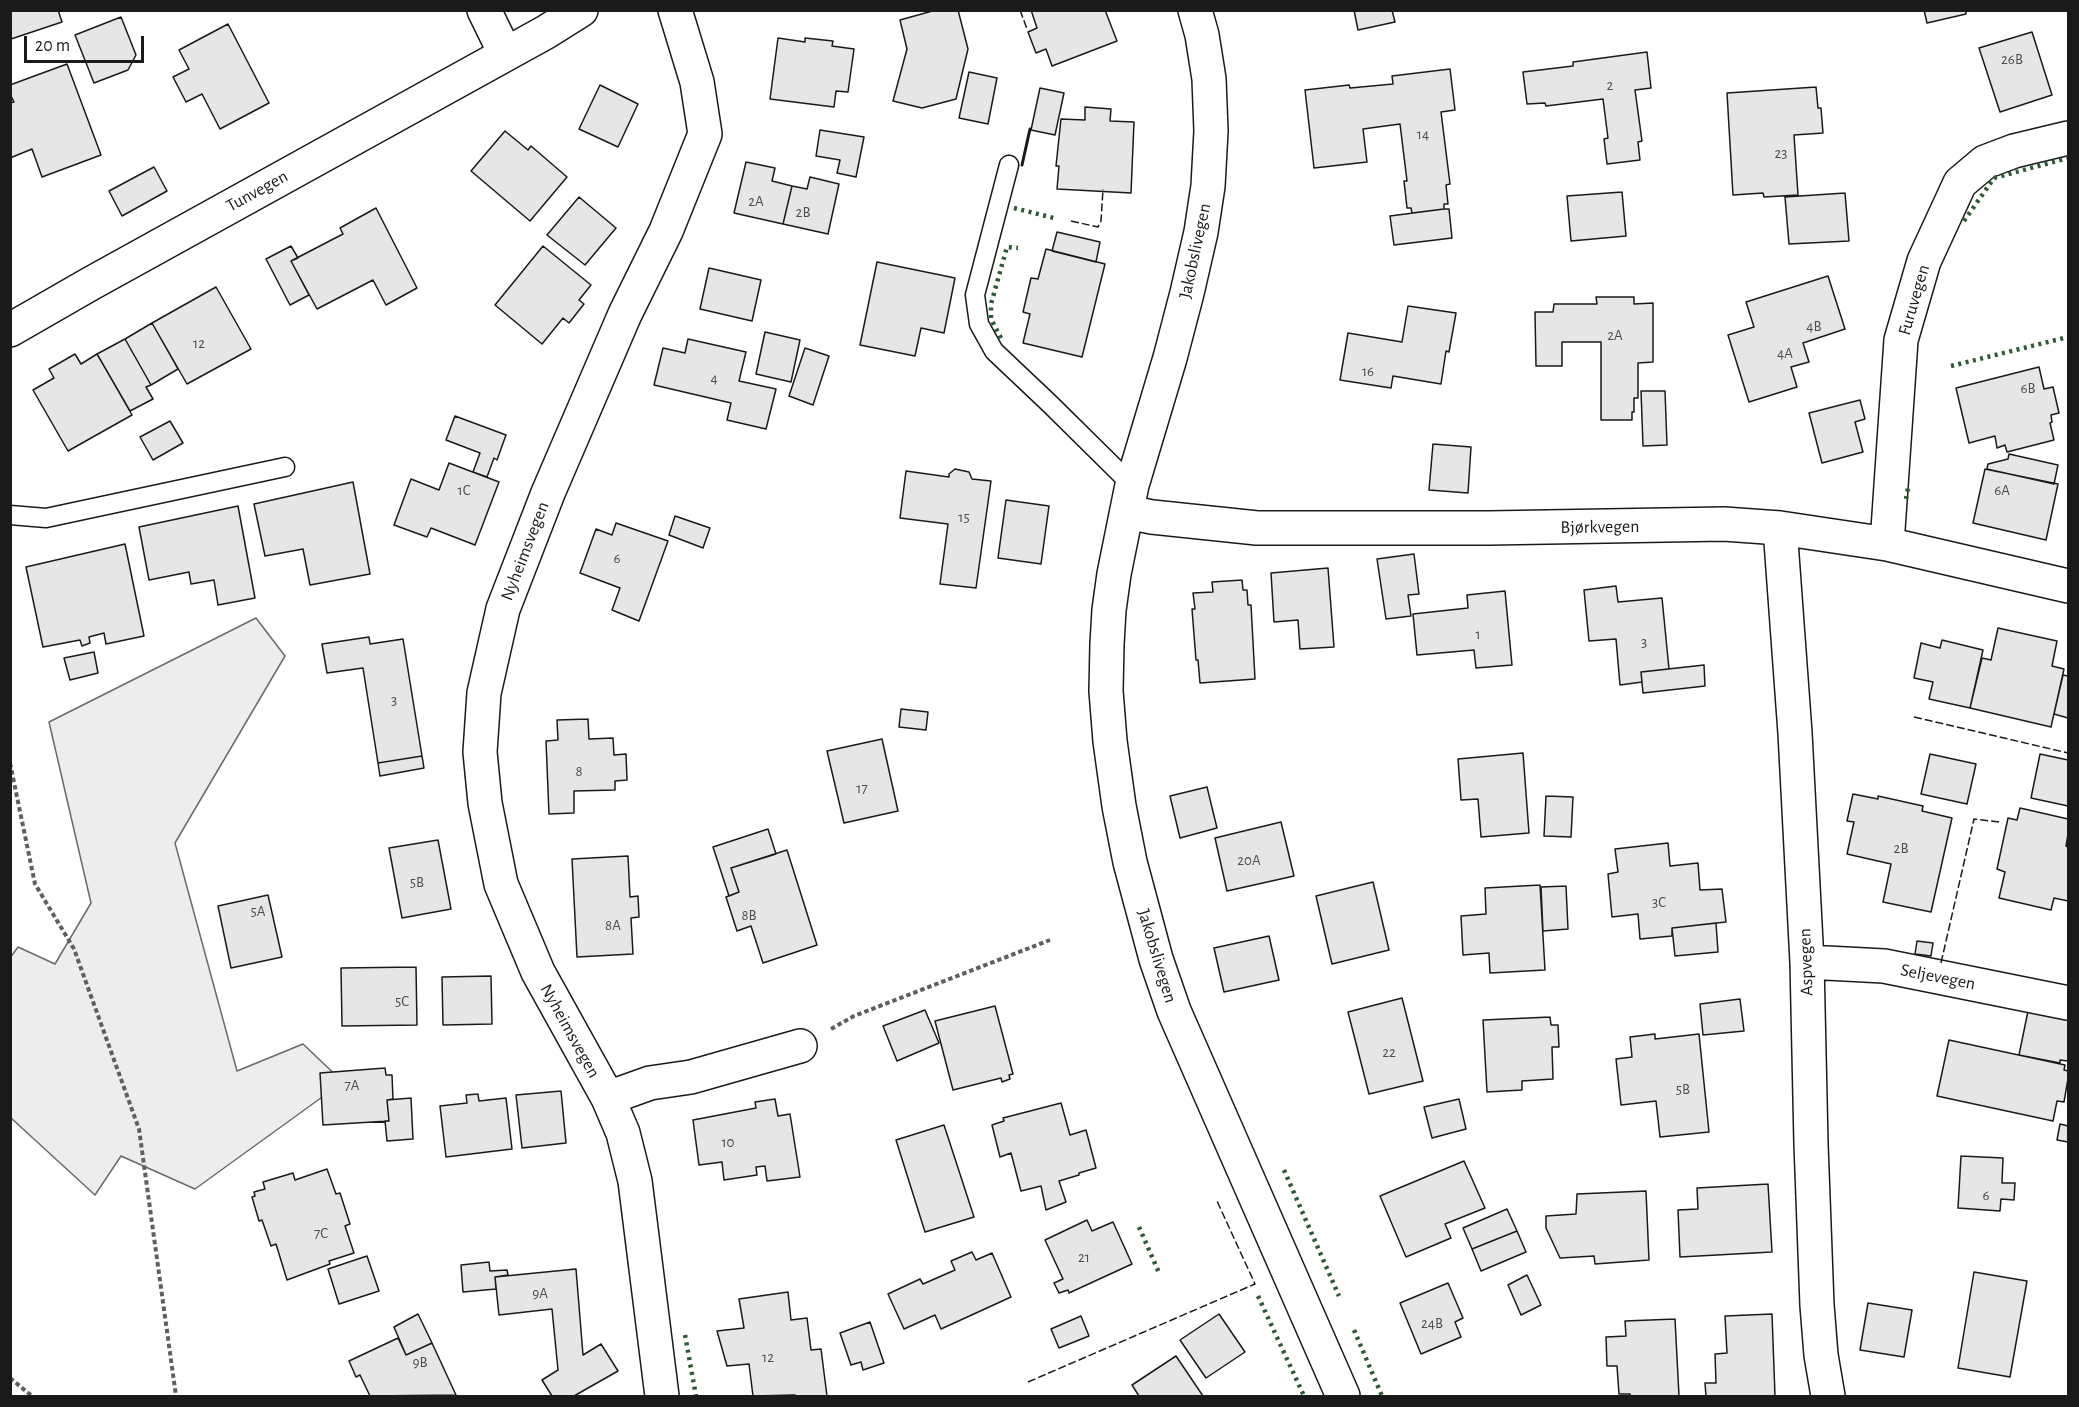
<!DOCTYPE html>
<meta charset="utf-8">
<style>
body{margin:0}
#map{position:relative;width:2079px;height:1407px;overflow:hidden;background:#fff;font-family:"Alegreya Sans",sans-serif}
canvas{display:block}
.frame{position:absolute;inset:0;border:12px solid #1a1a1a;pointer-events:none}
.scale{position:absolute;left:24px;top:36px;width:120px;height:27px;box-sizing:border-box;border:3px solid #1a1a1a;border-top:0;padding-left:8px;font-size:18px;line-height:21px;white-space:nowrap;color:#1a1a1a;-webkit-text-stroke:4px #fff;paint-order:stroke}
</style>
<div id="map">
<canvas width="2079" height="1407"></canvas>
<div class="frame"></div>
<div class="scale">20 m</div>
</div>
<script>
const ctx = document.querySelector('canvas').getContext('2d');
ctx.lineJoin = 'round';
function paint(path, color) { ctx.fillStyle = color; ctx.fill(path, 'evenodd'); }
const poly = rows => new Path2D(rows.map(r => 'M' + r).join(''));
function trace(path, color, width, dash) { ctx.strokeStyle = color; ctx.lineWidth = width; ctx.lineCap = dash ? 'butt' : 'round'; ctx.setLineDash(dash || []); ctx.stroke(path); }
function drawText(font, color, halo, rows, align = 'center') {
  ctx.font = font + ' "Alegreya Sans",sans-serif'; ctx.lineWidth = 4.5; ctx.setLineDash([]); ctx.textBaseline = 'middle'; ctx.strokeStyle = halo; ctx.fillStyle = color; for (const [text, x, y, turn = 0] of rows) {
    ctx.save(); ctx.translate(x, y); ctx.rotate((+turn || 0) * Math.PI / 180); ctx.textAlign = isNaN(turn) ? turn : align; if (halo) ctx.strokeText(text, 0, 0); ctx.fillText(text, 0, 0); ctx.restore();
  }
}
const green = poly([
 [256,618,285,656,175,843,237,1071,303,1044,343,1082,195,1189,121,1156,95,1195,11,1118,10,958,18,947,55,964,91,903,49,722,256,618]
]);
paint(green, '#ededed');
trace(green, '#6a6a6a', 1.5);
const building = poly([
 [10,10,58,10,62,22,11,39,10,10],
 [936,10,958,10,968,49,956,99,922,108,893,101,907,49,900,20,936,10],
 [1031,10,1105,10,1117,41,1052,66,1046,49,1036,53,1028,32,1037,28,1031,10],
 [1354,10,1392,10,1395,22,1358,30,1354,10],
 [1924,10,1966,10,1966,14,1927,23,1924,10],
 [121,17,136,55,128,70,94,83,75,35,121,17],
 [228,24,269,103,220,129,202,94,186,102,173,77,189,69,179,50,228,24],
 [2032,32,2052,95,2000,112,1979,48,2032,32],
 [778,38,805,42,805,38,833,41,832,46,854,49,848,92,836,91,834,107,770,99,778,38],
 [1647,52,1651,88,1635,90,1642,141,1638,142,1640,160,1607,164,1604,139,1608,138,1603,99,1546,106,1545,103,1527,104,1523,72,1573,66,1573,62,1647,52],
 [67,64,101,155,42,177,32,149,10,158,10,103,14,102,10,94,10,85,67,64],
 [1450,69,1455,110,1441,112,1450,184,1446,185,1448,204,1444,204,1444,209,1412,213,1411,208,1407,208,1404,181,1407,181,1400,124,1363,129,1367,162,1314,168,1305,90,1349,85,1350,88,1393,84,1392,76,1450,69],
 [969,72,997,78,988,124,959,118,969,72],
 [600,85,638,104,618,147,579,129,600,85],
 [1816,87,1818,108,1821,108,1823,133,1794,135,1798,195,1764,197,1763,193,1733,195,1727,93,1816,87],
 [1040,88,1064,93,1055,135,1031,130,1040,88],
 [1085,107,1111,109,1110,121,1134,122,1131,193,1057,189,1059,166,1056,166,1061,119,1085,120,1085,107],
 [820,130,864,137,856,177,837,173,840,160,816,156,820,130],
 [505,131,528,150,531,146,567,177,530,221,471,171,505,131],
 [746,162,775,168,772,181,792,186,783,224,734,213,746,162],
 [154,167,167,191,122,216,109,191,154,167],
 [810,177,839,184,828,234,783,224,792,186,807,189,810,177],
 [1622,192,1626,236,1571,241,1567,196,1622,192],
 [1845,193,1849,241,1789,244,1785,197,1845,193],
 [579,197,616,228,585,265,547,235,579,197],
 [376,208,417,288,386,305,373,280,317,309,291,261,343,234,340,228,376,208],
 [1444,209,1449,209,1452,238,1394,245,1390,216,1444,209],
 [1057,232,1100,242,1096,262,1052,251,1057,232],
 [291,246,298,258,291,261,309,295,290,305,266,259,291,246],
 [543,246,591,285,579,300,584,304,569,323,563,318,542,344,495,305,543,246],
 [1046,249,1105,264,1082,357,1023,343,1030,314,1023,312,1031,278,1038,279,1046,249],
 [877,262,955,278,944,333,921,328,915,356,860,345,877,262],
 [709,268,761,280,752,321,700,309,709,268],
 [1828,276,1845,329,1803,343,1809,362,1791,367,1797,387,1749,402,1728,335,1754,327,1746,302,1828,276],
 [216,287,251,349,187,384,152,323,216,287],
 [1596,297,1634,297,1634,304,1653,303,1653,362,1638,363,1638,398,1634,398,1634,412,1632,412,1632,420,1601,420,1601,342,1562,342,1562,366,1536,366,1535,312,1553,312,1554,304,1597,304,1596,297],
 [1408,306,1456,313,1449,352,1446,351,1441,384,1393,376,1391,388,1340,380,1348,333,1402,342,1408,306],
 [152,323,178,369,151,385,125,339,152,323],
 [765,332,800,340,791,382,756,374,765,332],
 [125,339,151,385,146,387,153,399,130,411,97,354,125,339],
 [688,339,746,352,739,381,776,389,766,429,727,420,731,403,654,385,663,348,685,353,688,339],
 [805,348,829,356,813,405,789,396,805,348],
 [75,354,81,364,97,354,132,415,68,451,33,390,54,378,49,369,75,354],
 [2039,367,2044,389,2053,387,2059,413,2051,415,2052,422,2050,423,2054,440,2007,452,2005,445,1997,448,1995,436,1969,443,1956,388,2039,367],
 [1641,391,1665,391,1667,445,1643,446,1641,391],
 [1860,400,1865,419,1855,422,1863,452,1822,463,1809,413,1860,400],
 [455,416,506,435,497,460,494,458,487,477,473,472,480,453,446,440,455,416],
 [170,421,183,443,153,460,140,437,170,421],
 [1433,444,1471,447,1468,493,1429,490,1433,444],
 [2009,454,2058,465,2054,484,1987,469,1988,464,2008,459,2009,454],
 [449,463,499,482,475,545,431,528,427,537,394,525,411,479,439,490,449,463],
 [955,469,969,472,972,479,991,481,976,588,940,584,948,524,900,518,906,471,949,477,949,474,955,469],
 [1985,469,2058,484,2046,540,1973,523,1985,469],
 [353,482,370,574,310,585,303,549,265,556,254,504,353,482],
 [1006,500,1049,506,1041,564,998,558,1006,500],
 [238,506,255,598,218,605,214,580,191,584,189,572,149,580,139,527,238,506],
 [675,516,710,528,703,548,669,535,675,516],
 [616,523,668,541,639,621,612,610,620,588,580,573,596,529,612,535,616,523],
 [125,544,144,636,106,644,104,633,89,637,90,643,82,646,80,640,43,647,26,567,125,544],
 [1414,554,1419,594,1408,595,1411,616,1386,619,1377,559,1414,554],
 [1328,568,1334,647,1300,649,1298,620,1274,622,1271,573,1328,568],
 [1242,580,1243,590,1247,590,1248,605,1251,605,1255,679,1200,683,1198,660,1196,660,1192,609,1195,609,1193,593,1213,592,1212,582,1242,580],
 [1616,586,1618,602,1662,598,1669,669,1641,672,1642,682,1620,685,1616,639,1589,641,1584,590,1616,586],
 [1505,591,1512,665,1476,668,1474,650,1417,655,1413,614,1468,608,1467,595,1505,591],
 [1998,628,2057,641,2052,666,2064,669,2051,727,1970,708,1982,658,1991,660,1998,628],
 [369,637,370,644,403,639,422,756,378,763,363,668,327,673,322,644,369,637],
 [1942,640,1983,650,1970,708,1929,699,1933,682,1914,678,1921,643,1940,648,1942,640],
 [94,652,98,673,70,680,64,658,94,652],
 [1704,665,1705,686,1643,693,1641,672,1704,665],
 [2063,675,2068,676,2068,718,2054,714,2063,675],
 [901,709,928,712,926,730,899,727,901,709],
 [588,719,589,739,613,738,614,755,626,754,627,780,615,781,615,790,574,791,574,813,549,814,546,741,558,740,557,720,588,719],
 [882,739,898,811,844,823,827,751,882,739],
 [1523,753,1529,833,1481,837,1478,799,1461,800,1458,759,1523,753],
 [1930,754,1976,764,1967,804,1921,794,1930,754],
 [2040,754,2068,760,2068,806,2031,798,2040,754],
 [422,756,424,768,380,776,378,763,422,756],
 [1207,787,1217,828,1180,838,1170,796,1207,787],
 [1853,794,1878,799,1878,796,1923,806,1922,811,1952,818,1931,912,1883,902,1891,864,1847,854,1854,822,1847,821,1853,794],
 [1546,796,1573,797,1571,837,1544,836,1546,796],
 [2020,808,2068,819,2068,834,2066,846,2068,847,2068,901,2054,898,2051,910,1999,898,2005,872,1997,869,2008,818,2017,820,2020,808],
 [1281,822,1294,876,1227,891,1215,838,1281,822],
 [768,829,776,854,731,868,739,892,729,896,713,847,768,829],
 [438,840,451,909,402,918,389,848,438,840],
 [1668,843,1670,866,1698,863,1700,890,1722,889,1726,922,1672,928,1672,936,1640,939,1638,914,1612,917,1608,874,1618,872,1615,849,1668,843],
 [787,850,817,945,763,963,751,926,737,931,726,897,739,892,731,868,787,850],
 [628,856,630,897,638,896,639,917,631,918,633,954,577,957,572,859,628,856],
 [1373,882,1389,950,1332,964,1316,896,1373,882],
 [1540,885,1545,970,1490,973,1489,953,1463,955,1461,916,1486,914,1485,888,1540,885],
 [1566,886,1568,929,1543,931,1541,887,1566,886],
 [268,895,282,957,231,968,218,906,268,895],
 [1716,923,1718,952,1675,956,1672,928,1716,923],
 [1269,936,1279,980,1224,992,1214,948,1269,936],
 [1917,941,1933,943,1931,956,1915,954,1917,941],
 [416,967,417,1025,342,1026,341,968,416,967],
 [491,976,492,1024,443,1025,442,977,491,976],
 [1402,998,1423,1081,1369,1094,1348,1012,1402,998],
 [1740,999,1744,1031,1703,1035,1700,1004,1740,999],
 [995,1006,1013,1074,1009,1075,1010,1079,1002,1082,1001,1078,953,1090,935,1021,995,1006],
 [925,1010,939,1043,897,1061,883,1026,925,1010],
 [2028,1011,2068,1019,2068,1061,2060,1060,2060,1063,2019,1055,2028,1011],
 [1550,1017,1551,1025,1558,1025,1559,1047,1552,1047,1553,1079,1522,1081,1522,1090,1487,1092,1483,1020,1550,1017],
 [1655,1034,1655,1039,1699,1034,1709,1132,1660,1137,1656,1101,1621,1105,1616,1059,1632,1057,1630,1037,1655,1034],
 [1949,1040,2065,1065,2064,1070,2068,1071,2068,1079,2064,1102,2057,1101,2053,1121,1937,1096,1949,1040],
 [385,1068,386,1075,392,1075,393,1099,387,1100,389,1121,323,1125,320,1073,385,1068],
 [561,1091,566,1143,522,1148,516,1095,561,1091],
 [478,1094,479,1101,506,1098,512,1149,446,1157,440,1106,467,1103,466,1095,478,1094],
 [411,1098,413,1139,387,1141,385,1121,389,1121,387,1100,411,1098],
 [775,1099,778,1116,790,1114,800,1177,767,1181,765,1166,756,1167,757,1175,724,1180,722,1162,699,1165,693,1120,756,1108,755,1102,775,1099],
 [1459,1099,1466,1129,1432,1138,1424,1107,1459,1099],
 [1061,1103,1070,1135,1086,1130,1096,1168,1079,1173,1079,1175,1059,1181,1066,1202,1046,1210,1041,1186,1021,1191,1011,1153,1000,1157,992,1125,1004,1121,1003,1118,1061,1103],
 [2060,1124,2068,1126,2068,1142,2057,1140,2060,1124],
 [944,1125,974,1217,925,1232,896,1140,944,1125],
 [1961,1156,2003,1158,2002,1183,2015,1183,2014,1200,2001,1199,2000,1211,1958,1208,1961,1156],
 [1464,1161,1485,1208,1445,1224,1451,1238,1406,1257,1380,1196,1464,1161],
 [327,1169,336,1194,340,1193,350,1224,345,1226,354,1253,329,1261,330,1264,287,1280,276,1244,271,1246,262,1220,259,1221,252,1197,255,1196,254,1192,265,1189,263,1182,293,1173,295,1180,327,1169],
 [1768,1184,1772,1252,1680,1257,1678,1210,1698,1209,1697,1188,1768,1184],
 [1646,1191,1649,1260,1595,1264,1594,1256,1560,1258,1546,1228,1546,1216,1576,1214,1577,1194,1646,1191],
 [1507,1209,1517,1231,1472,1249,1463,1228,1507,1209],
 [1087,1220,1092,1231,1113,1222,1132,1264,1069,1293,1068,1290,1059,1293,1054,1283,1063,1279,1045,1240,1087,1220],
 [1517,1231,1526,1252,1481,1271,1472,1249,1517,1231],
 [972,1252,976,1260,992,1253,1011,1297,941,1329,935,1315,904,1329,888,1294,920,1279,923,1284,955,1270,951,1261,972,1252],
 [367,1256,379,1291,339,1304,328,1269,367,1256],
 [489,1262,490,1271,507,1270,508,1275,495,1277,496,1289,463,1292,461,1265,489,1262],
 [576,1269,583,1355,601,1344,618,1371,574,1396,552,1396,542,1380,558,1370,552,1309,499,1315,495,1277,576,1269],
 [1974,1272,2027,1281,2010,1377,1958,1368,1974,1272],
 [1527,1275,1541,1305,1521,1315,1508,1285,1527,1275],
 [1448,1283,1463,1318,1455,1322,1461,1337,1421,1354,1400,1303,1448,1283],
 [788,1292,791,1320,807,1318,811,1350,821,1349,827,1396,796,1396,795,1395,753,1396,749,1364,727,1366,717,1331,744,1328,739,1299,788,1292],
 [1868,1303,1912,1310,1904,1357,1860,1350,1868,1303],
 [418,1314,432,1343,406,1355,394,1327,418,1314],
 [1219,1314,1245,1352,1206,1378,1180,1340,1219,1314],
 [1772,1314,1775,1396,1706,1396,1705,1383,1716,1383,1715,1354,1727,1353,1725,1316,1772,1314],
 [1081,1316,1089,1336,1059,1348,1051,1329,1081,1316],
 [1675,1319,1679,1396,1630,1396,1630,1394,1619,1394,1617,1366,1607,1366,1606,1337,1626,1336,1625,1321,1675,1319],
 [870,1322,884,1363,863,1370,861,1362,851,1365,840,1333,870,1322],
 [398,1338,406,1355,432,1343,456,1395,370,1396,360,1375,356,1377,349,1361,398,1338],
 [1176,1356,1203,1396,1139,1396,1132,1385,1176,1356]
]);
paint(building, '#e6e6e6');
trace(building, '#1a1a1a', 1.5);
const lane = poly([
 [1009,165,975,295,979,324,994,351,1050,404,1132,485],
 [10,515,46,518,285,467]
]);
const street = poly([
 [484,10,505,53],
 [10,330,90,284,546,32,581,10],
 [1127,512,1152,517,1257,528,1489,528,1724,524,1780,528,1887,544,2068,586],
 [1780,528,1795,733,1807,962,1811,1144,1817,1305,1821,1355,1828,1396],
 [1887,544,1901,340,1924,261,1960,183,1985,162,2014,151,2068,138],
 [1807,962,1884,966,2068,1003],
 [608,1098,650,1083,691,1077,800,1046],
 [662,1396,635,1181,623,1133,608,1098,538,972,501,884,485,803,480,752,484,693,503,609,548,493,625,314,666,231,705,134,697,82,675,10]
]);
const secondary = poly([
 [1195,10,1202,35,1209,79,1211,131,1208,186,1201,232,1187,293,1170,358,1132,485,1114,574,1109,610,1107,644,1106,691,1110,741,1119,806,1130,862,1156,959,1174,1011,1343,1396]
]);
trace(lane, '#1a1a1a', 21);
trace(street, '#1a1a1a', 36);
trace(secondary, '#1a1a1a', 36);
trace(poly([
 [10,763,35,884,74,949,139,1129,176,1396],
 [831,1029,854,1016,1050,940],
 [10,1378,32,1396]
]), '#5f5f5f', 4, [4.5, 3]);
trace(lane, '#fff', 18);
trace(street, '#fff', 33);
trace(secondary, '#fff', 33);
trace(poly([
 [1014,208,1054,218],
 [1964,221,1994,178,2068,158],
 [1001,338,991,319,991,304,1007,247,1018,248],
 [1951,366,2068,337],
 [1906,499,1908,488],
 [1284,1170,1339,1296],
 [1139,1227,1160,1275],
 [1258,1296,1304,1396],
 [1354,1330,1382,1396],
 [685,1335,696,1396]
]), '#2b5a34', 4.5, [3, 4.5]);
trace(poly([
 [1020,10,1027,29],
 [1071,221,1098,227,1101,221,1103,189],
 [1914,717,2068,753],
 [1941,963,1974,819,2000,822],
 [1028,1382,1255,1284,1217,1201]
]), '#1a1a1a', 1.5, [8, 3]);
trace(poly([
 [1022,165,1030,129]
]), '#1a1a1a', 3);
drawText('15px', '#4d4d4d', null, [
 ["26B",2012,59],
 ["2",1610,85],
 ["14",1423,134],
 ["23",1781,153],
 ["2A",756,201],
 ["2B",803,212],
 ["4B",1814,326],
 ["2A",1615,335],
 ["12",199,343],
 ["4A",1785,353],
 ["16",1368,371],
 ["4",714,378],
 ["6B",2028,388],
 ["1C",464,490],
 ["6A",2002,490],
 ["15",964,517],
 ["6",617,558],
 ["1",1478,634],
 ["3",1644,642],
 ["3",394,700],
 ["8",579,771],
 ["17",862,788],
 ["2B",1901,848],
 ["20A",1249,860],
 ["5B",417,882],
 ["3C",1659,902],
 ["5A",258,911],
 ["8B",749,915],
 ["8A",613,925],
 ["5C",402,1001],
 ["22",1389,1052],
 ["7A",352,1085],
 ["5B",1683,1089],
 ["10",728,1142],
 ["6",1986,1195],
 ["7C",321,1233],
 ["21",1084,1257],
 ["9A",540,1293],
 ["24B",1432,1323],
 ["12",768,1357],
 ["9B",420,1362]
]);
drawText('18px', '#1a1a1a', '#fff', [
 ["Tunvegen",257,191,-29],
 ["Jakobslivegen",1195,251,-78],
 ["Furuvegen",1914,300,-74],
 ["Bjørkvegen",1600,527,-1],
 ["Nyheimsvegen",525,551,-69],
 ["Jakobslivegen",1157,956,73],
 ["Aspvegen",1806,962,-92],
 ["Seljevegen",1938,977,11],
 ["Nyheimsvegen",570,1031,61]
]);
</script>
